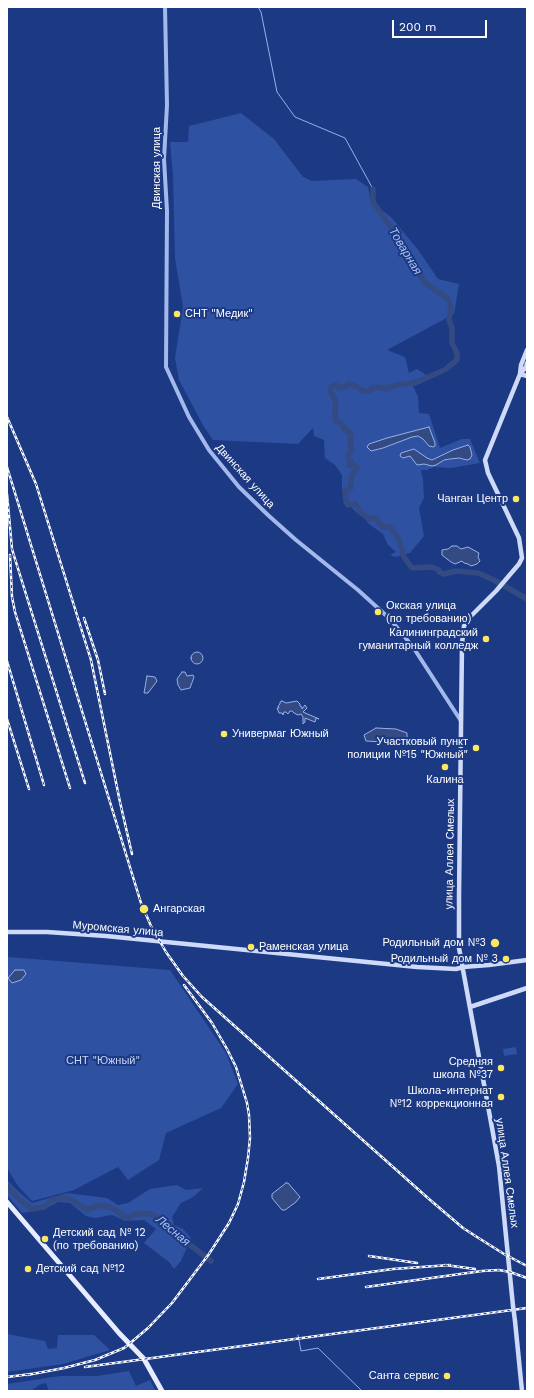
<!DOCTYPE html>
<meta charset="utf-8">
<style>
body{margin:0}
#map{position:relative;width:534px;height:1398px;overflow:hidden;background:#1c3984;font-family:"Work Sans",sans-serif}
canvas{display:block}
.frame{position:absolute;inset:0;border:8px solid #fff;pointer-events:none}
.scale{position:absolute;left:392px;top:20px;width:95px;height:18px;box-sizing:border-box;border:2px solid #fff;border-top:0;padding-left:5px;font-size:12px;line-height:14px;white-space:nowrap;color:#fff;-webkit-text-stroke:3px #1c3984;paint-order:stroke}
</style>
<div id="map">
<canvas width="534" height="1398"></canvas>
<div class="frame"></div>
<div class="scale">200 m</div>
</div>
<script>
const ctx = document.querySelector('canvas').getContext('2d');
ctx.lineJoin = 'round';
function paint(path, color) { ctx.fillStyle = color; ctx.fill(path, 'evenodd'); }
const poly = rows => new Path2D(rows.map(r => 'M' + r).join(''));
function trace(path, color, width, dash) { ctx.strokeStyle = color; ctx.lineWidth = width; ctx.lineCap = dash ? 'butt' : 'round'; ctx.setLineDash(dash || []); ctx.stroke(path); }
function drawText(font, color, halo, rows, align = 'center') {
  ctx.font = font + ' "Work Sans",sans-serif'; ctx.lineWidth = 4; ctx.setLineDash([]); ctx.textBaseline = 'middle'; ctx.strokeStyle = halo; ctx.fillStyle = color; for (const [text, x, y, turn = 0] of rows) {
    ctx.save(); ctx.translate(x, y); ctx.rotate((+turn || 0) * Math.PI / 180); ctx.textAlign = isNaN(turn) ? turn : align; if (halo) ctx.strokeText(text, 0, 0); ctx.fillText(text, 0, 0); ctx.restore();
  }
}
paint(poly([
 [241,113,274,139,303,177,312,181,356,179,368,187,371,202,391,217,419,251,438,279,459,284,454,314,387,350,405,357,409,373,417,369,428,376,411,381,418,397,419,413,429,414,440,448,462,439,470,439,480,463,451,468,434,467,427,470,421,470,423,480,424,498,419,508,424,536,410,553,396,557,390,555,396,552,388,545,383,534,369,524,362,515,357,513,352,508,347,501,342,489,342,475,335,465,325,458,324,440,314,436,313,428,298,444,213,440,204,427,179,380,175,358,183,307,175,258,173,175,170,142,188,142,189,126],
 [8,957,170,970,226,1053,238,1084,221,1108,166,1133,159,1160,128,1180,118,1167,74,1190,32,1201,18,1186,7,1168],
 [516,1047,517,1054,504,1056,503,1049],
 [7,1180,21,1194,32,1203,67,1193,107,1198,118,1205,128,1203,150,1189,177,1185,186,1190,203,1188,193,1197,181,1203,172,1217,174,1225,183,1229,191,1238,181,1261,174,1269,169,1262,144,1243,156,1229,144,1220,125,1221,112,1215,95,1218,86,1216,70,1203,58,1202,45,1209,22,1213,7,1195],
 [7,1334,45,1341,48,1349,57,1348,58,1335,94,1335,110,1350,63,1364,7,1372],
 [129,1371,136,1386,150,1380,155,1390,49,1391,46,1383,39,1385,31,1391,7,1391,7,1384,60,1376,97,1376]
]), '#2f51a2');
const water = poly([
 [429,427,435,443,435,446,433,447,429,446,423,439,418,436,412,437,383,448,371,451,367,447,369,444,387,438,429,427],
 [468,445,470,447,472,455,470,459,467,460,459,458,450,459,444,460,436,465,432,466,424,464,417,465,410,456,403,458,400,456,401,453,414,449,427,458,432,460,453,450,468,445],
 [452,546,457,546,461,549,468,547,479,553,478,557,480,561,477,564,471,566,468,564,464,563,462,561,455,564,451,562,442,555,442,550,448,549,452,546],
 '191 658a6 6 0 1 1 12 0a6 6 0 1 1-12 0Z',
 [182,672,185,672,187,676,193,675,194,677,190,688,181,690,178,685,177,679,182,672],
 [147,676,155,677,157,681,148,693,144,693,147,676],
 [282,701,286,703,297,701,300,704,300,706,302,707,302,709,305,705,307,708,303,712,319,719,316,718,315,722,305,718,305,722,303,724,303,717,301,714,298,715,294,713,292,711,290,711,288,714,286,712,284,712,283,715,282,713,279,713,277,708,279,708,278,706,280,704,280,702,282,701],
 [376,728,396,729,407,733,407,737,404,741,396,743,390,740,382,742,366,741,364,735,376,728],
 [15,970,24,970,26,974,21,980,12,983,8,978,15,970],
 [286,1183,288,1183,300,1197,296,1202,285,1210,282,1210,272,1198,272,1194,286,1183]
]);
paint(water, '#344a82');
trace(water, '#96b0ed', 1);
trace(poly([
 [258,7,261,12,277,92,295,117,345,138,373,189],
 [298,1335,301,1351,318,1348,362,1391]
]), '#96b0ed', 1);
trace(poly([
 [373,189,373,202,406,249,416,269,424,282,448,299,451,308,449,320,452,328,452,343,457,353,457,360,446,369],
 [442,371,415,383,397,385,384,389,379,387,373,388,369,391,363,391,354,385,348,384,345,387,339,388,336,385,331,387,330,390,335,400,336,405,335,411,335,418,336,421,341,423,345,430,349,431,351,437,350,442,352,450,348,455,348,458,351,461,349,465,356,466,357,469,351,476,351,488,345,491,346,502,348,505,356,504,359,511,368,518,371,519,376,518,382,527,390,527,398,537,404,557,412,568,432,567,439,570,439,572,444,574,456,571,478,573,494,580,527,599],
 [7,1186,19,1199,32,1209,45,1207,51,1200,64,1198,70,1199,87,1210,99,1205,109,1207,117,1211,124,1217,130,1218,133,1215,138,1214,152,1214,171,1226,172,1231,211,1261]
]), '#344a82', 5.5);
trace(poly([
 [165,7,167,105,164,159,167,211,166,367,189,417,209,450,239,487,269,516,296,540,358,590,390,619,413,647,461,721]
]), '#a3b8eb', 4);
trace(poly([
 [520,374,526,367,527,363],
 [520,374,527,376],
 [7,932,47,932,106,936,417,967,456,969,463,967,489,965,527,960],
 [470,1007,527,988],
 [513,1306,499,1166,459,948,459,896,462,644,464,626,469,618,496,591,519,564,522,558,519,538,488,473,485,460,520,374,521,365,527,350],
 [515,1321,522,1391]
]), '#cedaf8', 4.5);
trace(poly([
 [7,1202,119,1333,144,1359,162,1391]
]), '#e7ecfe', 5);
const rail = poly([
 [7,417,36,484,91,660,120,802,132,854],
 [7,467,141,903,151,926,166,952,183,976,202,997,429,1199,463,1228,477,1237,504,1254,527,1266],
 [7,494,12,549,15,559,85,783],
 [10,555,12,597,15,612,70,788],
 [84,618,98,660,105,694],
 [7,661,44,785],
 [7,719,29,789],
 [369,1256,417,1263],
 [445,1265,475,1269],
 [318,1279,393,1269,450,1265],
 [366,1287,482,1271,499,1270,510,1272,527,1278],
 [85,1367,527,1308],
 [27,1375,64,1368,95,1360,124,1348,128,1345,148,1328,172,1303,209,1254,229,1223,238,1204,244,1182,248,1158,250,1138,249,1115,247,1103,236,1067,227,1049,212,1023,184,985],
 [7,1377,31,1374]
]);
trace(rail, '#fff', 2.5);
trace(rail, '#1c3984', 1, [3]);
trace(poly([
 [513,1306,515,1321]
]), '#cedaf8', 4.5);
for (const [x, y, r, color] of [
 [177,314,4,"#fbe760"],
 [516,499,4,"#fbe760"],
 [378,612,4,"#fbe760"],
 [486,639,4,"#fbe760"],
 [224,734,4,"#fbe760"],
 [476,748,4,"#fbe760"],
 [445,767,4,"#fbe760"],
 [144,909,5,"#fbe760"],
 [495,943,5,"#fbe760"],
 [251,947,4,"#fbe760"],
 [506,959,4,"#fbe760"],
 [501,1068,4,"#fbe760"],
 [501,1097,4,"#fbe760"],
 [45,1239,4,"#fbe760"],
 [28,1269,4,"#fbe760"],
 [447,1376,4,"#fbe760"]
]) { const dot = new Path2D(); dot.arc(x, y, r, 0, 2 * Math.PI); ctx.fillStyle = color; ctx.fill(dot); trace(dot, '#1c3984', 1.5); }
drawText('11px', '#fff', '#1c3984', [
 ["Двинская улица",157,168,-90],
 ["Двинская улица",245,476,48],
 ["улица Аллея Смелых",450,854,-89],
 ["Муромская улица",118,929,5],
 ["улица Аллея Смелых",507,1173,82]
]);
drawText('11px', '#fff', '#1c3984', [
 ["СНТ \"Медик\"",185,314,"left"],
 ["Чанган Центр",508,499],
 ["Окская улица",386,606,"left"],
 ["(по требованию)",386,619,"left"],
 ["Калининградский",478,633],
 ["гуманитарный колледж",478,646],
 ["Универмаг Южный",232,734,"left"],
 ["Участковый пункт",468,742],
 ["полиции №15 \"Южный\"",468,755],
 ["Калина",445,780,"center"],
 ["Ангарская",153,909,"left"],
 ["Родильный дом №3",486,943],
 ["Раменская улица",259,947,"left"],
 ["Родильный дом № 3",498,959],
 ["Средняя",493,1062],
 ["школа №37",493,1075],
 ["Школа-интернат",493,1091],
 ["№12 коррекционная",493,1104],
 ["Детский сад № 12",53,1233,"left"],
 ["(по требованию)",53,1246,"left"],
 ["Детский сад №12",36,1269,"left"],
 ["Санта сервис",439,1376]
], 'right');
drawText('11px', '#c7d6f8', '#1c3984', [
 ["СНТ \"Южный\"",103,1061]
]);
drawText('italic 12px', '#aec2f2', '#1c3984', [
 ["Товарная",405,251,59],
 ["Лесная",173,1231,40]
]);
</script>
